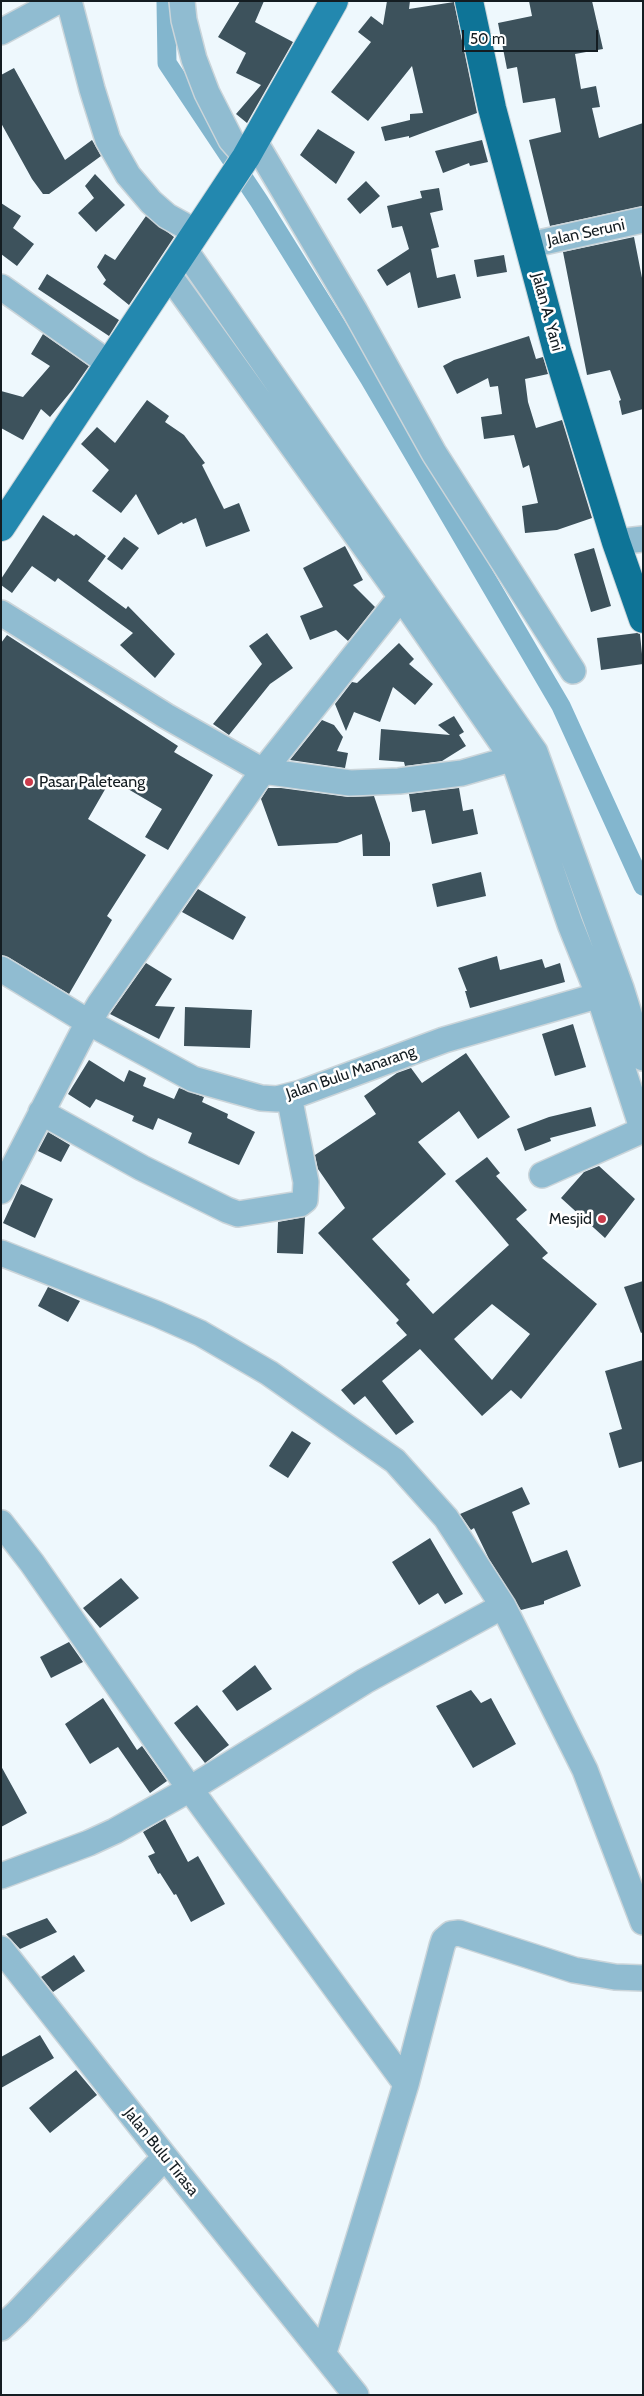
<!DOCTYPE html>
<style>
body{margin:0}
#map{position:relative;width:644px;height:2396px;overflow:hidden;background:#eef8fd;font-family:Cabin,sans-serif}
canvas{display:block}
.frame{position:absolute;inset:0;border:2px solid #141d22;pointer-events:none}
.scale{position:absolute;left:462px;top:30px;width:136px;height:22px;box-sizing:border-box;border:2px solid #141d22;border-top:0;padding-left:6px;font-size:15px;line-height:18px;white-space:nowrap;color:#141d22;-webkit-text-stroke:4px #fff;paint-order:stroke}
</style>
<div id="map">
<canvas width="644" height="2396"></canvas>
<div class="frame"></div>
<div class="scale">50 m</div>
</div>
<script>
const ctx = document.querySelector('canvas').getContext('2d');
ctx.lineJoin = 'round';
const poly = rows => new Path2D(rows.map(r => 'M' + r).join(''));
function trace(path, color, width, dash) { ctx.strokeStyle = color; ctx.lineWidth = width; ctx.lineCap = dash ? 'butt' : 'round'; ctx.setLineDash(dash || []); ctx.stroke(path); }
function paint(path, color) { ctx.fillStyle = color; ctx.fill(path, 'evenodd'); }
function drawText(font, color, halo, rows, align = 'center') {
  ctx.font = font + ' Cabin,sans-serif'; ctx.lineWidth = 5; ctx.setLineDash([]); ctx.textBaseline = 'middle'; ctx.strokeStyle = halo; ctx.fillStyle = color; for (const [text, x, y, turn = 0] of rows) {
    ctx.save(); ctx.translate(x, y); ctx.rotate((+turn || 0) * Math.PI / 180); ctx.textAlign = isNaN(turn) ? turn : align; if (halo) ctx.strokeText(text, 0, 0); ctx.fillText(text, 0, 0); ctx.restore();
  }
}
trace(poly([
 [166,1,167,63,259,201,369,378,561,706,643,886]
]), '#83b6ce', 19);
paint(poly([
 [240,1,264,1,255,22,293,42,247,123,236,114,261,85,236,73,246,53,218,37],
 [387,1,410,1,409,9,454,2,477,113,409,138,409,136,385,141,381,127,410,120,410,114,423,113,412,66,368,121,331,92,371,42,358,32,371,16,383,25],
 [529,1,592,1,603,49,575,54,581,89,596,86,600,107,592,108,599,138,643,123,643,206,550,226,529,140,561,132,555,98,523,103,517,67,507,69,498,23,532,16],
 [14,68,65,160,92,140,101,156,49,194,43,194,32,179,1,123,1,75],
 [318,129,355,152,336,184,300,155],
 [482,140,488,162,470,166,469,163,443,173,435,151],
 [95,174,125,205,96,232,78,213,94,198,85,186],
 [366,181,380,196,360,214,347,199],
 [439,188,443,210,430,213,439,247,431,249,437,278,455,274,461,298,418,308,410,272,387,286,377,270,409,249,402,226,392,228,387,206,422,198,420,191],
 [1,203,21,216,13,228,34,244,17,266,1,254],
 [146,216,174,237,129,305,103,284,106,280,97,267,105,254,115,260],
 [634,237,643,283,643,409,622,415,619,401,621,400,610,370,587,375,563,252],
 [504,255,507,272,477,277,474,260],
 [47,274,119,320,109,336,38,289],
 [43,334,89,366,73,389,50,417,41,409,23,440,1,428,1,391,23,397,50,366,31,354],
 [529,336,536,359,543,357,548,374,525,379,528,402,536,428,562,420,592,518,557,530,525,533,522,506,538,503,529,465,523,468,514,435,484,439,481,417,502,414,498,386,490,387,488,378,457,394,443,366,454,360],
 [147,400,169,416,165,422,184,435,205,463,202,465,224,509,239,503,250,531,206,547,196,518,183,524,182,522,158,535,136,494,121,513,92,491,109,470,81,444,97,427,115,443],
 [43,515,74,536,76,534,106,556,88,581,126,609,128,606,175,654,155,678,120,645,133,633,58,578,55,582,32,566,12,593,1,585,1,579],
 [124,537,139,548,122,570,107,559],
 [345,546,363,580,353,585,375,607,348,641,336,630,310,640,300,616,323,607,303,568],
 [594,548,611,606,591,612,574,554],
 [267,633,293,668,270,684,229,735,213,724,262,664,249,646],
 [637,633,640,634,643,664,601,670,597,638],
 [7,635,178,746,174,752,213,775,168,850,145,837,162,809,111,779,88,819,146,855,107,916,112,920,69,994,8,957,1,955,1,643],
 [399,643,414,659,409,664,433,684,415,705,393,687,380,722,354,712,346,731,335,704,352,682,357,683],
 [454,716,464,732,459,735,466,746,442,761,405,766,404,762,379,760,381,729,450,735,438,725],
 [322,720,334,725,343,737,337,751,348,753,345,768,290,760],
 [268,788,281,788,348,797,374,796,390,843,390,856,363,856,362,834,337,843,278,846,261,799],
 [459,788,463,811,473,809,478,834,432,844,425,810,412,812,409,794],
 [481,872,486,896,437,907,432,884],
 [198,889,246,917,233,940,182,912],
 [497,956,500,970,542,959,545,968,560,963,565,982,470,1008,465,991,467,991,458,968],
 [146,963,172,979,155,1006,175,1007,159,1039,110,1014],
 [185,1007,252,1010,250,1048,184,1046],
 [573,1024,586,1067,555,1076,542,1034],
 [466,1053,510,1117,478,1139,459,1111,418,1142,446,1174,372,1239,410,1280,406,1284,433,1314,509,1245,455,1181,487,1157,500,1173,496,1176,527,1210,516,1219,548,1253,542,1258,597,1304,521,1399,511,1390,482,1416,420,1349,382,1381,414,1422,396,1435,365,1396,354,1405,341,1390,407,1335,396,1323,399,1320,318,1233,345,1208,318,1169,315,1155,376,1114,364,1096,397,1073,411,1068,422,1083],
 [492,1304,530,1334,492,1380,454,1339],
 [89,1060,124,1082,129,1070,146,1078,143,1086,174,1099,179,1088,204,1097,202,1102,228,1114,227,1118,255,1132,239,1165,188,1143,192,1133,158,1118,153,1130,132,1121,134,1116,96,1099,90,1108,68,1094],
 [591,1107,596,1126,550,1138,551,1141,525,1151,517,1129,549,1117],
 [48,1132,70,1145,61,1162,38,1151],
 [599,1166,635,1199,605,1238,561,1198,584,1172],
 [21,1184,53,1199,35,1238,3,1223],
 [305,1217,303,1254,277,1253,278,1222],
 [643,1281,643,1332,641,1333,624,1287],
 [48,1287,80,1301,68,1322,38,1306],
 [643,1360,643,1461,619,1468,609,1433,622,1429,605,1371],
 [292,1431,311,1443,288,1478,269,1466],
 [522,1487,530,1504,512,1512,532,1563,567,1550,581,1586,544,1601,544,1604,521,1610,489,1559,474,1528,471,1530,460,1514],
 [430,1538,463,1594,445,1604,438,1593,419,1605,392,1562],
 [121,1578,139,1598,100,1628,83,1608],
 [69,1642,83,1662,51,1678,40,1657],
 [255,1665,272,1689,237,1711,222,1691],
 [471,1690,481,1703,491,1698,516,1744,473,1768,436,1706],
 [103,1698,137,1750,142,1746,167,1781,150,1793,118,1747,90,1764,65,1724],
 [197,1705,229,1745,205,1763,174,1723],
 [1,1766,27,1813,1,1827],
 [165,1819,188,1862,198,1856,225,1904,191,1922,176,1894,174,1895,160,1873,158,1874,148,1856,155,1853,143,1832],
 [47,1918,57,1932,20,1949,6,1934],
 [74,1955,85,1971,53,1992,41,1977],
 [40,2035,54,2058,1,2088,1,2057],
 [76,2070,97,2095,50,2133,29,2108]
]), '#3d525c');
const minor = poly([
 [69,1,92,89,108,140,128,175,151,202,167,216,196,232],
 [182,1,184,20,194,59,207,93,231,140,246,157],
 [1,32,58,1],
 [255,142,355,311,434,453,573,671],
 [530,245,643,220],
 [185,250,535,752,621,988,643,1058],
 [169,275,401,597,513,759,570,924,599,996,643,1131],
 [1,287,110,364],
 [616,542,643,539],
 [1,613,166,716,263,771,350,783,399,781,462,773,528,754],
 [1,969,88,1022,193,1079,261,1098,277,1099,301,1093,444,1040,614,991],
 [41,1112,142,1168,227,1210,238,1214,300,1204,305,1200,306,1182,289,1096],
 [542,1175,643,1130],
 [1,1191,82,1034,99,1005,263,771,401,597],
 [1,1253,157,1314,200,1333,269,1373,395,1461,446,1518,503,1606,585,1770,643,1922],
 [1,1523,32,1563,190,1789,406,2084,442,1946,444,1940,451,1934,459,1933,574,1970,615,1977,643,1978],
 [1,1876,89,1843,115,1831,190,1789,365,1681,503,1606],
 [1,1949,165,2157,356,2395],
 [1,2328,18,2312,165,2157],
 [324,2352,406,2084]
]);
const major = poly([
 [1,527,246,157,334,1]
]);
const highway = poly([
 [469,1,492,108,557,351,616,542,643,619]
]);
trace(minor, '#cbd5da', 28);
trace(major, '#cbd5da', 30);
trace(highway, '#cbd5da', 30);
trace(minor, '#90bcd1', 25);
trace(major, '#2388af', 28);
trace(highway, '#0e7497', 28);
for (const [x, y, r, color] of [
 [29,782,5,"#cb3b4b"],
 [602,1219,5,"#cb3b4b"]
]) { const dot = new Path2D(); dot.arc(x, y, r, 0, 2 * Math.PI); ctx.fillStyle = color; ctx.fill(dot); trace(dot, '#fff', 2); }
drawText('16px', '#141d22', '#fff', [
 ["Jalan Seruni",586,233,-12],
 ["Jalan A. Yani",547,312,75],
 ["Jalan Bulu Manarang",351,1073,-19],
 ["Jalan Bulu Tirasa",161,2152,51]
]);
drawText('16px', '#141d22', '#fff', [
 ["Pasar Paleteang",39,782],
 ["Mesjid",592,1219,"right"]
], 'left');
</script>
